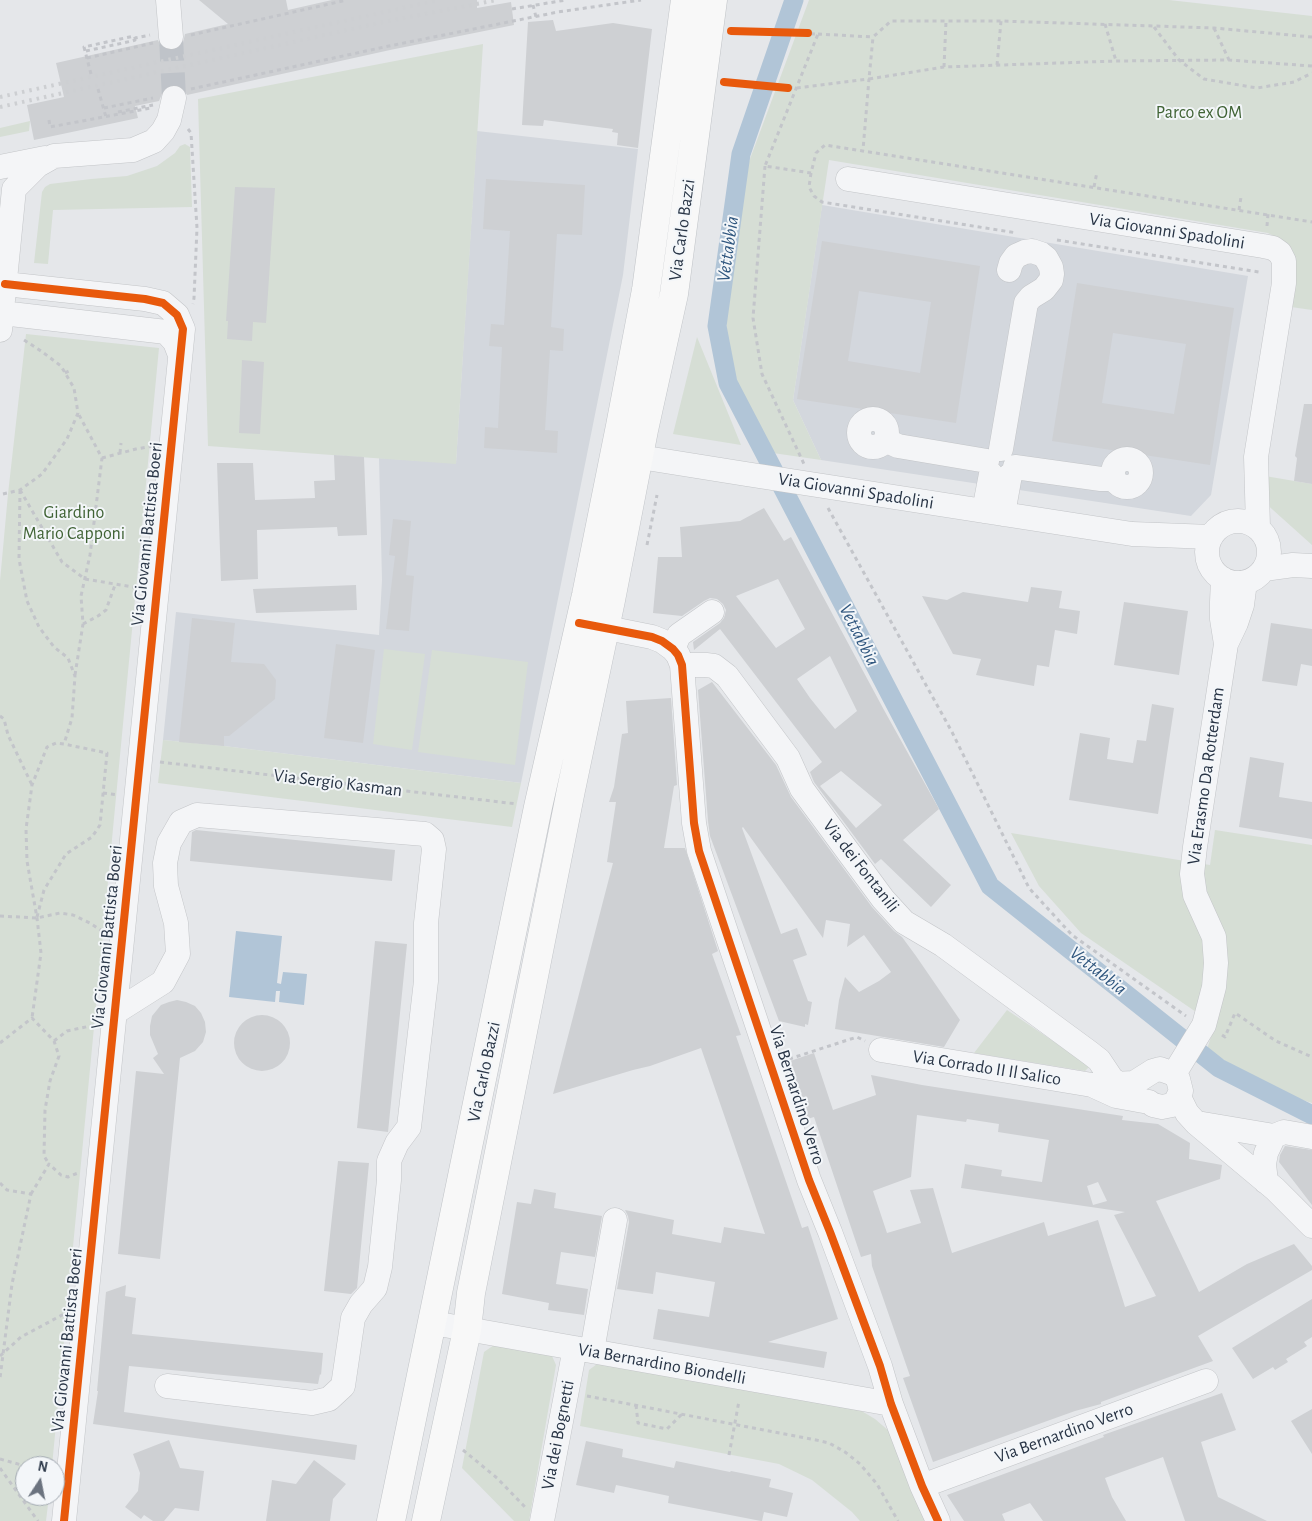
<!DOCTYPE html>
<style>
body{margin:0}
#map{position:relative;width:1312px;height:1521px;overflow:hidden;background:#e5e7ea;font-family:"Alegreya Sans",sans-serif}
canvas{display:block}
.north{position:absolute;left:15px;top:1456px;width:50px;height:50px;box-sizing:border-box;background:#f3f6f9;border:1px solid #a2a9b1;border-radius:50%;rotate:11deg;font-size:14px;font-weight:700;line-height:20px;text-align:center;color:#293546}
.north::after{content:'';display:block;margin:auto;width:18px;height:22px;background:#6b737f;clip-path:polygon(50% 0,100% 100%,50% 72%,0 100%)}
</style>
<div id="map">
<canvas width="1312" height="1521"></canvas>
<div class="north">N</div>
</div>
<script>
const ctx = document.querySelector('canvas').getContext('2d');
ctx.lineJoin = 'round';
function paint(path, color) { ctx.fillStyle = color; ctx.fill(path, 'evenodd'); }
const poly = rows => new Path2D(rows.map(r => 'M' + r).join(''));
function trace(path, color, width, dash) { ctx.strokeStyle = color; ctx.lineWidth = width; ctx.lineCap = dash ? 'butt' : 'round'; ctx.setLineDash(dash || []); ctx.stroke(path); }
function drawText(font, color, halo, rows, align = 'center') {
  ctx.font = font + ' "Alegreya Sans",sans-serif'; ctx.lineWidth = 4; ctx.setLineDash([]); ctx.textBaseline = 'middle'; ctx.strokeStyle = halo; ctx.fillStyle = color; for (const [text, x, y, turn = 0] of rows) {
    ctx.save(); ctx.translate(x, y); ctx.rotate((+turn || 0) * Math.PI / 180); ctx.textAlign = isNaN(turn) ? turn : align; if (halo) ctx.strokeText(text, 0, 0); ctx.fillText(text, 0, 0); ctx.restore();
  }
}
paint(poly([
 [477,131,638,149,623,275,521,783,224,746,163,740,176,612,379,635,382,580,379,458,456,463],
 [822,205,1248,276,1211,495,1191,516,821,460,793,400]
]), '#d3d7dd');
paint(poly([
 [809,0,1169,0,1312,16,1312,310,1291,307,1296,267,1292,253,1281,240,1268,233,829,160,793,400,821,460,773,453,740,389,731,364,727,340,726,318,747,167],
 [483,44,456,464,208,446,198,99],
 [30,121,29,131,0,137,0,128],
 [185,144,190,147,192,207,53,210,48,264,34,263,42,192,45,187,50,184,91,179,127,176,157,166,175,153,180,146],
 [26,334,159,348,52,1466,25,1466,25,1496,49,1496,46,1521,0,1521,0,581,8,494],
 [697,337,741,445,673,434],
 [1265,476,1312,484,1312,545,1263,501],
 [384,649,425,654,412,750,373,744],
 [432,650,528,662,515,765,418,752],
 [163,740,224,746,521,783,512,827,158,783],
 [1215,830,1312,845,1312,1103,1271,1090,1207,1049,1215,1025,1081,933,1039,886,1011,833,1210,865],
 [1007,1010,1090,1066,1085,1071,974,1053],
 [494,1345,552,1356,556,1365,529,1521,514,1521,462,1468,484,1352],
 [597,1364,860,1410,875,1419,889,1431,928,1521,860,1521,852,1512,812,1480,779,1464,580,1426,589,1370]
]), '#d6ded5');
paint(poly([
 [236,931,282,936,277,983,281,984,283,972,307,974,304,1005,279,1002,280,991,276,991,275,1002,229,997]
]), '#b1c5d7');
trace(poly([
 [794,0,741,154,717,326,728,383,990,886,1219,1068,1312,1115]
]), '#b1c5d7', 19);
paint(poly([
 [199,0,286,0,288,10,332,0,477,0,477,8,511,2,514,25,390,50,187,95,183,88,178,85,170,85,164,89,159,101,135,106,138,118,34,140,27,105,64,97,56,63,158,40,160,45,165,49,173,51,179,48,183,43,185,34,228,24],
 [553,20,556,31,613,23,652,29,638,148,617,145,618,133,612,132,613,129,544,120,543,126,522,125,528,22],
 [486,179,585,185,582,235,557,234,551,327,564,329,563,351,550,350,545,430,558,431,557,453,484,448,485,427,498,428,502,347,489,346,491,324,504,325,510,231,483,229],
 [235,187,275,188,266,323,253,322,252,341,227,339,228,321,226,321],
 [822,241,980,266,956,423,797,399],
 [859,291,931,302,920,373,848,361],
 [1077,283,1234,308,1210,465,1052,441],
 [1113,333,1186,344,1174,414,1102,403],
 [242,360,264,362,260,434,239,433],
 [1304,404,1312,404,1312,484,1294,481,1297,458,1295,456],
 [334,455,364,457,367,535,338,536,337,527,257,530,258,579,221,581,217,463,253,463,255,500,315,498,314,481,335,480],
 [764,508,784,541,791,537,884,710,939,809,903,840,951,885,931,907,881,859,875,864,814,782,810,772,822,762,720,629,694,650,693,642,720,623,724,618,726,610,723,604,717,599,710,598,704,601,682,616,653,613,658,557,682,557,680,527,740,521],
 [778,579,805,629,776,648,736,596],
 [830,656,857,711,835,729,810,698,797,679],
 [841,771,882,805,856,828,820,786],
 [393,519,411,521,406,575,414,576,409,631,386,629,395,556,389,555],
 [356,585,357,610,256,613,253,589],
 [1031,587,1062,591,1059,608,1080,611,1077,634,1055,630,1049,667,1037,665,1034,686,976,675,981,659,953,654,922,596,947,600,963,592,1028,602],
 [1124,602,1188,611,1179,675,1114,665],
 [192,618,235,623,231,662,264,664,276,680,275,699,229,736,224,736,224,746,179,742],
 [1271,623,1312,629,1312,666,1301,664,1297,686,1262,681],
 [336,644,375,650,363,743,324,738],
 [712,682,776,765,791,797,872,907,894,931,902,937,916,956,960,1020,944,1047,835,1029,839,1000,845,977,859,992,879,981,891,972,864,935,847,947,850,924,826,920,823,938,743,827,742,828,781,934,797,928,807,955,793,960,808,1001,812,1002,808,1025,805,1024,805,1027,779,1021,710,836,708,821,698,690],
 [671,698,677,785,674,786,664,848,685,848,718,951,712,954,741,1035,736,1036,802,1228,808,1226,838,1319,768,1342,827,1352,824,1368,653,1339,658,1309,709,1317,715,1282,656,1272,653,1294,617,1289,629,1222,628,1216,625,1210,674,1220,672,1234,721,1243,724,1227,765,1234,701,1048,650,1066,633,1070,553,1094,613,863,607,862,616,802,609,802,614,787,622,734,628,733,626,701],
 [1152,704,1174,708,1158,814,1069,800,1080,733,1110,738,1107,759,1133,763,1137,740,1146,741],
 [1250,757,1284,763,1279,797,1312,802,1312,839,1239,827],
 [196,830,395,850,392,881,190,861,192,832],
 [375,941,407,944,388,1132,357,1128],
 [177,1000,186,1002,195,1006,201,1013,205,1022,206,1032,203,1042,195,1051,180,1058,160,1259,118,1254,136,1071,164,1074,153,1058,158,1054,150,1035,150,1026,152,1016,161,1005,169,1002],
 '234 1043a28 28 0 1 1 56 0a28 28 0 1 1-56 0Z',
 [814,1053,833,1110,876,1095,871,1075,922,1085,1123,1116,1122,1120,1158,1124,1190,1143,1189,1159,1222,1165,1220,1179,1156,1201,1199,1292,1247,1264,1294,1244,1312,1266,1312,1270,1198,1336,1213,1361,1101,1402,1101,1404,1075,1411,933,1462,903,1378,910,1376,872,1266,871,1254,861,1257,814,1117,804,1120,784,1063],
 [917,1115,966,1122,967,1119,999,1124,998,1132,1049,1140,1042,1182,1001,1176,1002,1170,965,1164,961,1188,1125,1212,1114,1215,1156,1296,1125,1307,1098,1220,1048,1236,1044,1222,952,1253,933,1188,910,1190,921,1223,887,1233,873,1191,911,1177],
 [1098,1182,1107,1201,1093,1205,1087,1186],
 [1285,1146,1312,1150,1312,1205,1279,1162,1280,1155],
 [338,1161,369,1163,357,1288,351,1294,324,1291],
 [534,1189,556,1193,554,1208,602,1216,595,1257,561,1252,556,1284,588,1289,584,1315,548,1310,549,1303,502,1294,517,1202,531,1204],
 [126,1285,125,1296,136,1298,132,1334,323,1353,321,1375,320,1374,318,1384,129,1366,124,1412,357,1445,355,1460,93,1424,98,1391,97,1391,106,1292],
 [1312,1299,1312,1337,1304,1342,1307,1346,1286,1359,1288,1362,1275,1370,1273,1367,1253,1379,1232,1348],
 [1222,1393,1236,1430,1201,1442,1218,1497,1267,1521,1185,1521,1163,1457,1105,1478,1112,1497,1126,1521,1043,1521,1030,1503,1002,1514,1005,1521,964,1521,947,1495,1104,1437,1103,1435],
 [1312,1409,1312,1454,1291,1421],
 [169,1440,180,1468,204,1471,199,1511,175,1508,164,1521,153,1521,144,1515,141,1519,125,1507,138,1491,140,1473,133,1454],
 [586,1441,623,1449,622,1457,674,1468,676,1461,730,1472,731,1471,771,1479,769,1487,793,1493,787,1517,764,1512,762,1521,761,1521,668,1503,669,1496,616,1485,614,1493,576,1485],
 [314,1460,346,1484,333,1499,330,1521,266,1521,272,1480,296,1484]
]), '#ced0d3');
trace(poly([
 [171,37,174,98]
]), '#bfc3c9', 24, [24, 12]);
const minor = poly([
 [168,0,171,37],
 [0,167,45,158],
 [848,179,1263,246,1273,248,1280,253,1284,261,1284,283,1256,457,1258,527],
 [5,284,145,299,163,303,177,315,183,329,64,1521],
 [2,313,166,332,175,342,180,355],
 [0,330,14,189,38,165,54,156,133,150,154,141,163,131,169,120,174,98],
 '859 433a14 14 0 1 1 28 0a14 14 0 1 1-28 0Z',
 [885,440,898,446,987,461],
 [1001,449,1026,303,1031,297,1044,289,1051,280,1052,274,1051,267,1046,258,1041,254,1032,251,1025,252,1016,256,1011,263,1009,270],
 [621,454,746,474,1132,534,1211,537],
 '1113 473a14 14 0 1 1 28 0a14 14 0 1 1-28 0Z',
 [1015,467,1101,479,1114,479],
 [984,511,991,474],
 [1003,514,1010,475],
 '1207 552a31 31 0 1 1 62 0a31 31 0 1 1-62 0Z',
 [1264,569,1293,565,1312,566],
 [1223,579,1222,602,1222,619,1226,644],
 [587,624,652,637,662,641,673,649,678,655,682,665,694,823,699,851,809,1180,830,1232,880,1366,891,1404,922,1486,938,1521],
 [673,649,679,635,712,612],
 [682,665,706,665,714,666,727,676,788,758,802,789,883,899,904,922,943,945,1090,1053,1099,1060,1111,1078,1118,1084],
 [114,1013,163,982,178,954,176,923,166,886,165,863,169,843,181,822,197,815,425,834,432,840,434,849,426,923,426,981,409,1127,397,1143,389,1161,389,1180,380,1267,375,1288,361,1304,353,1318,343,1386,329,1399,312,1403,167,1386],
 [881,1050,1092,1085,1134,1083,1153,1071,1160,1069,1174,1074,1178,1079,1181,1091,1176,1101,1172,1105,1162,1107,1153,1105,1149,1102,1116,1096,1092,1085],
 [1174,1074,1204,1025,1214,987,1216,963,1214,937,1195,895,1192,874,1195,847,1226,644,1236,623,1242,605,1245,582],
 [1179,1097,1187,1113,1196,1123,1275,1189,1312,1226],
 [1197,1123,1274,1136,1284,1132,1312,1137],
 [1266,1182,1264,1164,1266,1153,1274,1136],
 [433,1323,891,1404],
 [592,1351,615,1220],
 [922,1486,1206,1381],
 [542,1521,575,1348]
]);
const major = poly([
 [391,1521,538,807,586,595,620,426,646,290,685,0],
 [426,1521,467,1330,471,1293,571,790,611,600,644,430,674,294,713,0]
]);
trace(minor, '#c3c5c8', 25);
trace(major, '#c1c4c8', 29);
trace(poly([
 [533,5,536,17],
 [512,9,566,0],
 [1105,24,1116,61],
 [1154,27,1179,60,1204,79,1257,88,1294,82,1312,73],
 [1214,28,1229,60],
 [731,31,818,34,765,166,811,173,816,153,825,145,1312,222],
 [818,34,873,37],
 [191,35,347,0],
 [1312,37,1214,28,1001,21,891,21,873,37,869,79,944,67,1116,61,1229,60,1312,66],
 [86,51,132,41,135,40,135,39],
 [87,58,153,43],
 [997,65,1001,21],
 [944,67,946,21],
 [91,74,84,47,134,36,135,38,150,35],
 [725,82,797,88,869,79,863,150],
 [98,89,106,117],
 [191,89,389,46,558,12,641,0],
 [104,108,153,98],
 [118,112,153,105],
 [49,120,50,127,151,108],
 [188,129,191,133,197,228,194,298,193,304],
 [765,166,753,318,762,374,804,464],
 [811,173,809,187,814,196,822,202,1017,233],
 [1094,187,1097,172],
 [1239,210,1241,197],
 [1267,226,1268,214],
 [1057,240,1259,272],
 [65,373,71,370],
 [120,453,121,443],
 [102,458,136,449,153,446],
 [20,490,19,559,27,601,39,627,54,647,68,658,75,676,72,718,64,744,56,743,47,747,32,785,26,829,27,861,37,918,41,953,32,1018],
 [20,490,62,562,85,579,139,588],
 [3,494,20,490,42,474,67,439,78,413,74,388,61,366,41,351,21,338],
 [828,508,952,732,1029,888,1072,935,1186,1016],
 [647,545,657,495],
 [83,624,98,616,106,610,115,585],
 [75,675,83,624,81,596,90,555,102,458,78,413],
 [0,716,4,719,8,735,32,785],
 [160,762,517,804],
 [103,793,118,795],
 [0,916,37,918,60,913,73,915,90,923,102,931],
 [37,917,44,890,66,854,92,837,100,825,107,753,64,744],
 [1222,1035,1225,1037,1235,1013,1276,1041,1312,1057],
 [54,1041,67,1031,95,1025],
 [0,1043,32,1018,54,1041,59,1056,50,1081,45,1110,44,1156,49,1164],
 [789,1059,857,1037,865,1041],
 [0,1183,7,1190,31,1194,12,1284,0,1378],
 [31,1194,49,1164,61,1175,68,1177,78,1173],
 [0,1356,21,1337,64,1314],
 [587,1396,816,1440,829,1443,845,1452,860,1464,877,1484,898,1521],
 [636,1405,638,1423,667,1429,682,1414],
 [463,1450,497,1478,525,1507],
 [729,1455,739,1401],
 [0,1459,25,1466],
 [0,1468,38,1521]
]), '#c3c5ca', 3, [4, 4]);
trace(minor, '#f4f5f7', 24);
trace(major, '#f8f8f8', 28);
trace(poly([
 [0,97,439,0],
 [0,107,384,22,497,0]
]), '#cdcfd2', 4, [2.5, 5]);
trace(poly([
 [731,31,808,33],
 [724,82,788,88],
 [5,284,145,299,163,303,177,315,183,329,64,1521],
 [579,623,652,637,662,641,673,649,678,655,682,665,694,823,699,851,809,1180,830,1232,880,1366,891,1404,922,1486,938,1521]
]), '#e8590c', 8);
drawText('18px', '#406335', '#f3f6f9', [
 ["Parco ex OM",1199,113],
 ["Giardino",74,513],
 ["Mario Capponi",74,534]
]);
drawText('18px', '#293546', '#f3f6f9', [
 ["Via Carlo Bazzi",682,230,-82],
 ["Via Giovanni Spadolini",1167,231,9],
 ["Via Giovanni Spadolini",856,491,9],
 ["Via Giovanni Battista Boeri",147,534,-84],
 ["Via Erasmo Da Rotterdam",1206,776,-82],
 ["Via Sergio Kasman",338,783,7],
 ["Via dei Fontanili",861,866,52],
 ["Via Giovanni Battista Boeri",107,937,-84],
 ["Via Corrado II Il Salico",987,1068,9],
 ["Via Carlo Bazzi",484,1072,-78],
 ["Via Bernardino Verro",797,1095,72],
 ["Via Giovanni Battista Boeri",67,1340,-84],
 ["Via Bernardino Biondelli",662,1364,10],
 ["Via Bernardino Verro",1064,1433,-20],
 ["Via dei Bognetti",558,1435,-79]
]);
drawText('italic 19px', '#2f567e', '#f3f6f9', [
 ["Vettabbia",728,249,-82],
 ["Vettabbia",859,635,63],
 ["Vettabbia",1098,971,38]
]);
</script>
